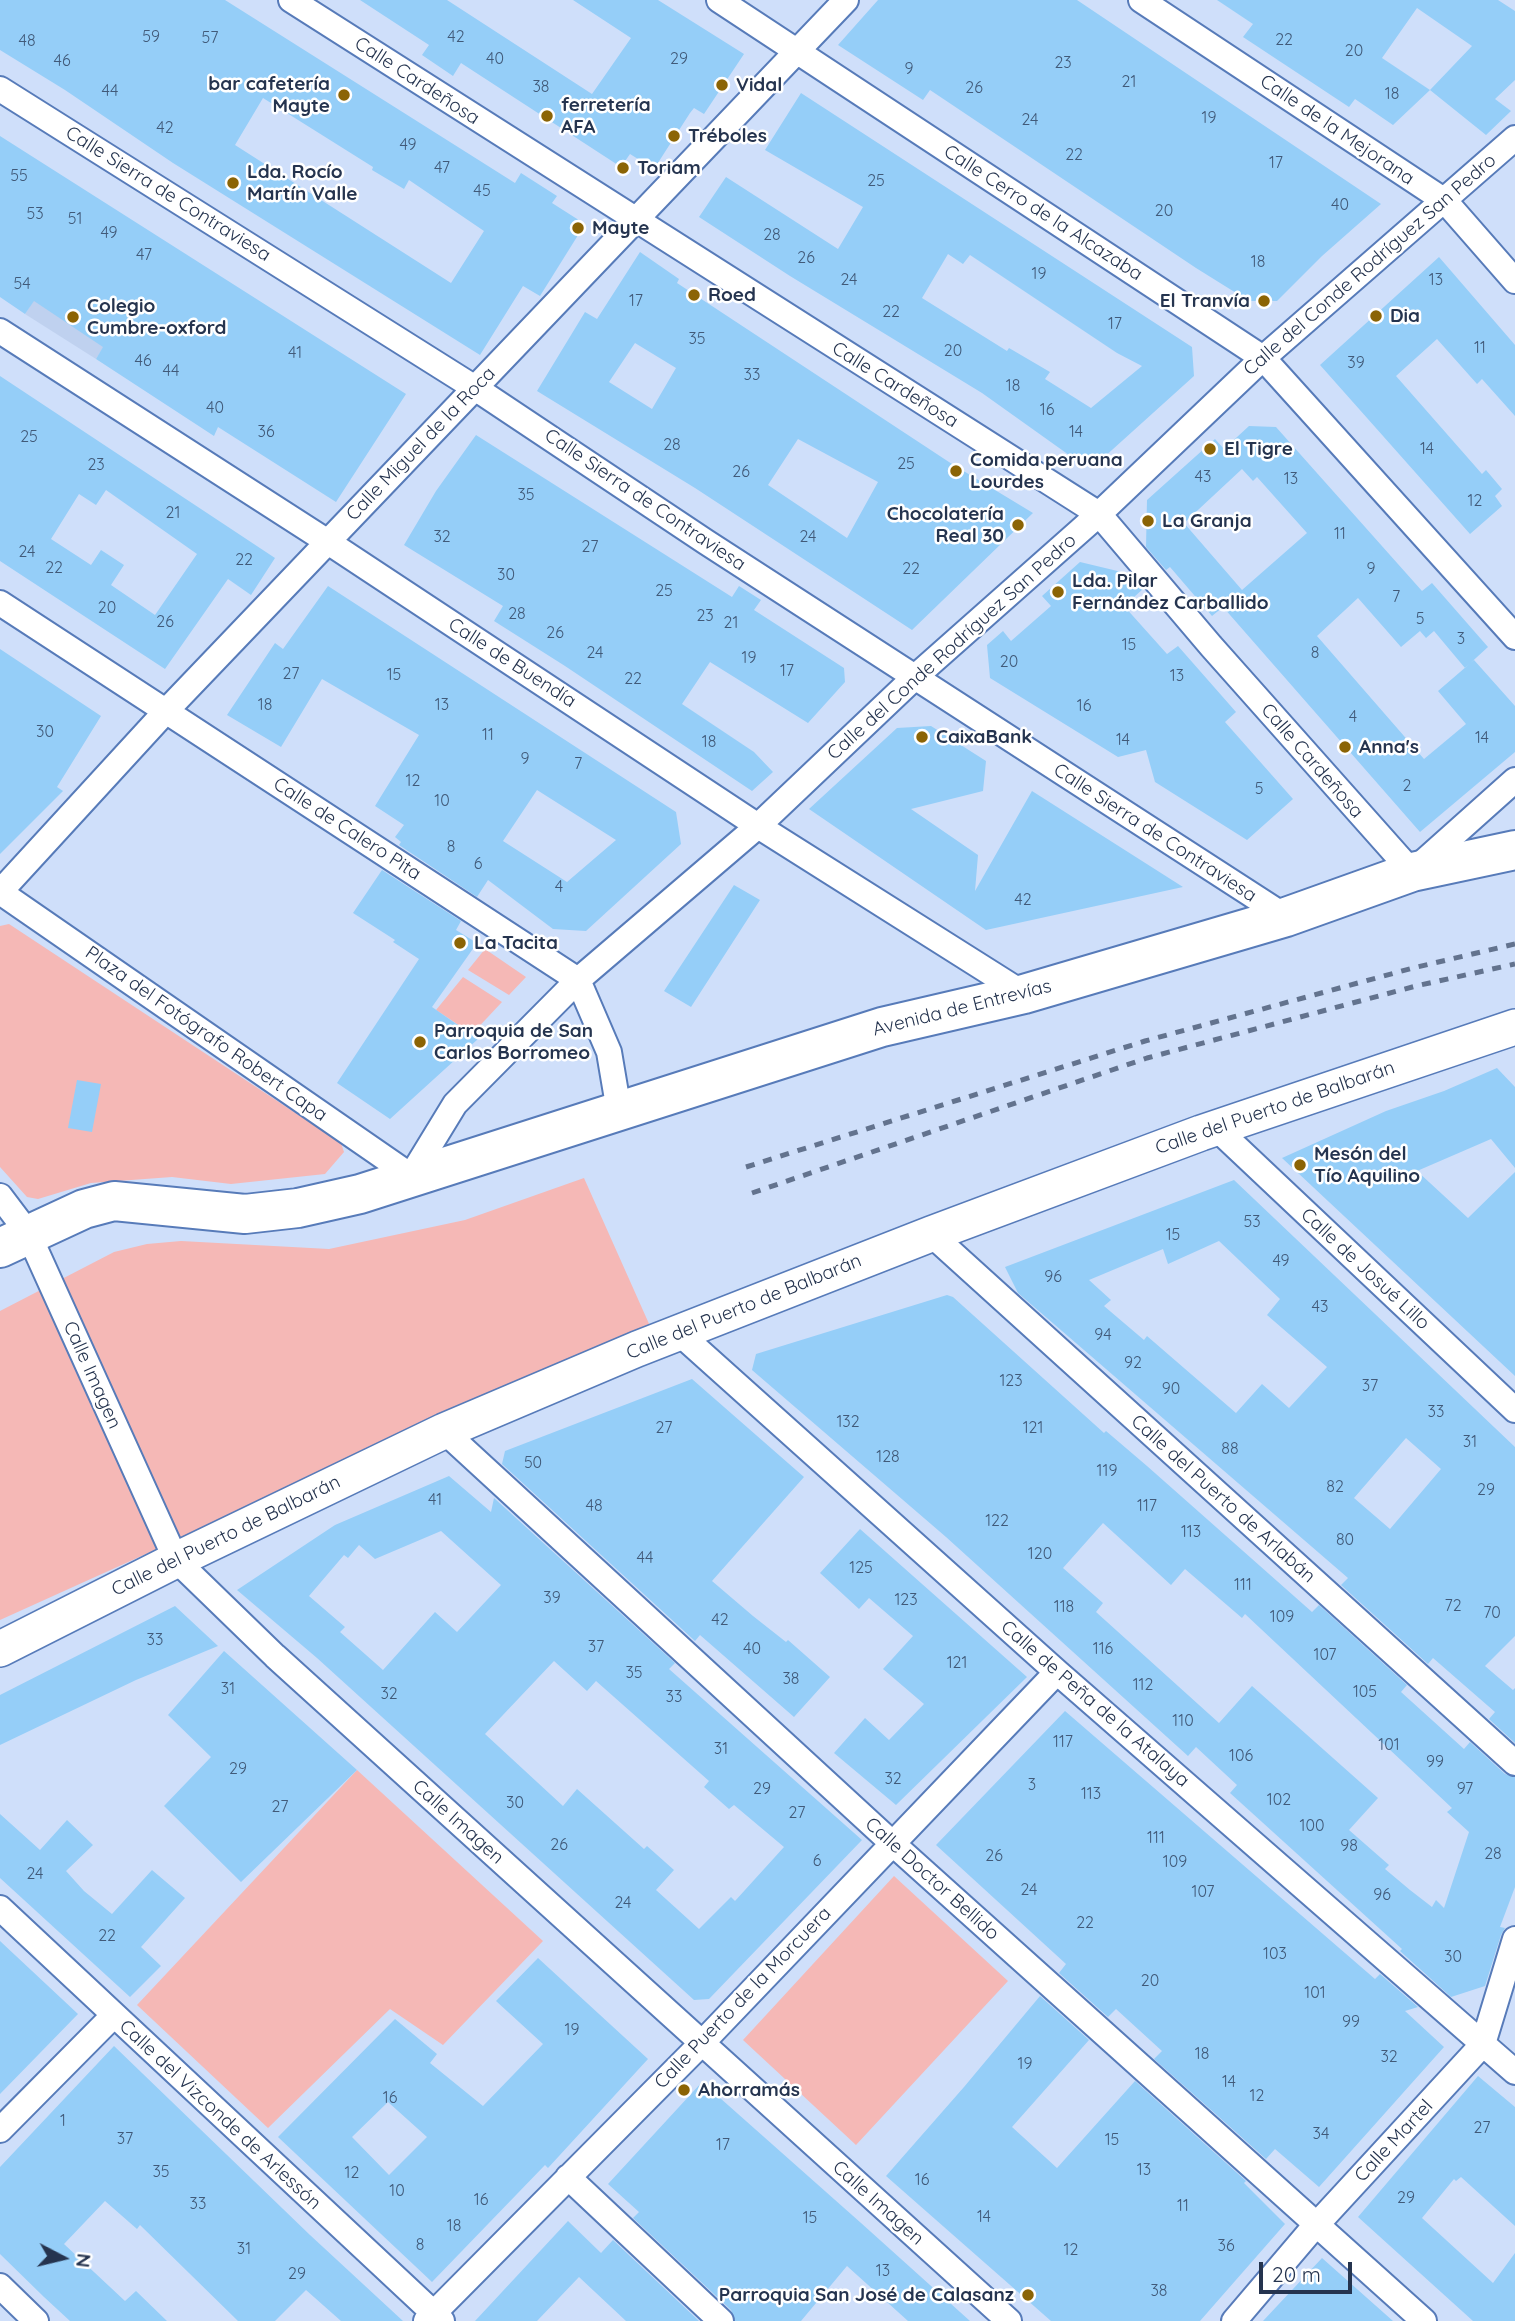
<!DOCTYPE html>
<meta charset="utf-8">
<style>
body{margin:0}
#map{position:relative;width:1515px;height:2321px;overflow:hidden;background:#cfdffa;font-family:Quicksand,sans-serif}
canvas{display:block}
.north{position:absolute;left:28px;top:2223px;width:70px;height:70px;-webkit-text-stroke:5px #fff;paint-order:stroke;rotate:97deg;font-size:19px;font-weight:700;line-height:28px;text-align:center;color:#25344f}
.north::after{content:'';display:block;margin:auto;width:24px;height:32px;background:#25344f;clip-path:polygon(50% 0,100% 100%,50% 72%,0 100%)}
.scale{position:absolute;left:1259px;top:2262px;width:93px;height:32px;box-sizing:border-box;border:4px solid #25344f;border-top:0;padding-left:9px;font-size:21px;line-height:24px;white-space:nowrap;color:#25344f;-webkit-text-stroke:5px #fff;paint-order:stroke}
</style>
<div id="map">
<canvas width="1515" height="2321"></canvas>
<div class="north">N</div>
<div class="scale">20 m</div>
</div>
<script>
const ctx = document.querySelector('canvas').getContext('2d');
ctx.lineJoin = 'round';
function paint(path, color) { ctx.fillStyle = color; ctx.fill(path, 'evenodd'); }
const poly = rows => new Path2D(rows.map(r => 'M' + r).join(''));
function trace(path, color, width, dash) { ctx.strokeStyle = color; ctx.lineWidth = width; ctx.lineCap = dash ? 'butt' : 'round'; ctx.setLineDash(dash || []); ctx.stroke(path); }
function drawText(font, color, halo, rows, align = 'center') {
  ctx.font = font + ' Quicksand,sans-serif'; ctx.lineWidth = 5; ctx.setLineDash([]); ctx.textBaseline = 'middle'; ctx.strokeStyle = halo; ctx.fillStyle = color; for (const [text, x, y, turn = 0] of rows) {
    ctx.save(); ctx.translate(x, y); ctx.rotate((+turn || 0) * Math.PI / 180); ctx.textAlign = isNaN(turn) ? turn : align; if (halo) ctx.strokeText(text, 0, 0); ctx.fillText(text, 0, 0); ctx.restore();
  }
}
paint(poly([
 [52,271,121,320,96,359,25,314]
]), '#bfd1ef');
paint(poly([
 [9,924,341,1143,344,1152,325,1174,231,1184,172,1177,91,1183,38,1199,27,1197,0,1167,0,926],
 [485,949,526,977,509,995,468,970],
 [463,977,502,1002,472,1034,436,1010],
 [584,1178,650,1326,0,1620,0,1311,114,1252,147,1244,181,1241,329,1249,465,1220],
 [357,1770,543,1941,443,2045,390,2009,268,2128,137,2005],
 [894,1876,1008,1981,856,2145,743,2040]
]), '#f5b8b6');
paint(poly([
 [0,0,225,0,515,183,521,173,557,196,552,203,585,224,540,296,523,286,480,355,173,163,65,90,0,50],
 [263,98,373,167,372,170,404,189,409,180,484,231,451,283,235,145],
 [360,0,447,0,592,94,631,38,573,0,658,0,744,54,704,114,694,108,690,113,654,169,630,154,621,167,461,63,453,76,422,55,429,45],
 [878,0,1077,0,1381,204,1322,256,1277,301,1249,301,1196,268,930,90,923,100,838,45],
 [1217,0,1498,0,1515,11,1515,80,1495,99,1511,111,1486,135,1430,90,1393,125,1355,99,1349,107,1243,37,1253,24],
 [1417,8,1472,46,1430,90,1382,58],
 [801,93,1192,347,1194,376,1102,459,1076,460,982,393,790,276,699,217,726,177,838,249,863,207,765,150],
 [948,254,963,264,970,255,1117,353,1142,366,1091,408,1045,379,1050,372,1009,348,1007,351,922,298],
 [0,136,406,394,336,502,218,427,214,436,96,359,103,347,34,301,25,314,0,297],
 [640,252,679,279,677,283,952,464,1033,513,912,630,695,488,537,391,585,312,597,319],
 [635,343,676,368,652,409,609,382],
 [798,439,878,482,847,538,768,485],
 [1439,257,1515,345,1515,416,1482,379,1477,384,1437,339,1396,376,1482,474,1486,470,1502,489,1495,496,1502,506,1470,534,1320,365],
 [0,376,275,558,251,595,228,579,165,669,0,561],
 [106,490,197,554,155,615,111,585,124,565,101,550,91,565,51,539,79,494,96,505],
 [1249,426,1276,427,1422,591,1432,583,1488,647,1465,668,1434,631,1426,638,1420,631,1401,647,1358,598,1317,636,1424,759,1466,724,1438,691,1474,660,1515,706,1515,752,1420,832,1223,607,1212,616,1170,567,1166,570,1146,547,1147,500,1215,439,1224,449],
 [1242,469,1253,481,1257,477,1307,533,1242,590,1184,523],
 [476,435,732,597,739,586,761,600,754,610,844,668,845,682,808,723,710,662,682,704,754,752,773,772,752,791,565,666,494,621,503,606,404,545,436,491],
 [1080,562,1130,574,1143,589,1124,606,1167,654,1178,646,1236,712,1225,722,1293,799,1247,840,1155,782,1146,750,1118,757,990,678,987,645,1003,631,1011,641,1051,606,1042,596],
 [328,586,676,812,681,844,586,931,553,929,488,880,477,897,399,845,401,842,395,837,404,825,375,806,419,735,322,679,281,747,227,715,275,643,283,649],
 [537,790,616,840,567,882,503,841],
 [0,649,101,716,57,787,63,791,0,854],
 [931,726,986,761,983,791,911,809,978,855,975,891,1032,791,1183,887,986,930,809,809,897,728],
 [382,870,461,921,456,930,477,943,432,1007,478,1039,390,1119,337,1083,419,959,393,942,395,940,353,913],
 [734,885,760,900,691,1007,664,991],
 [1497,1068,1515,1087,1515,1168,1491,1139,1417,1171,1468,1218,1515,1172,1515,1376,1282,1158,1386,1111,1444,1091],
 [77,1080,101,1084,92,1132,68,1128],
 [1234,1180,1515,1447,1515,1636,1485,1666,1513,1690,1515,1688,1515,1743,1489,1719,1495,1712,1433,1658,1428,1664,1341,1585,1348,1578,1018,1293,1005,1267],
 [1219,1241,1280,1299,1267,1315,1327,1367,1289,1408,1262,1384,1236,1413,1147,1336,1144,1340,1104,1306,1111,1300,1089,1280,1163,1249,1168,1264],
 [1406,1438,1441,1469,1390,1529,1354,1498],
 [947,1295,953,1297,1104,1433,1106,1431,1147,1466,1312,1612,1319,1605,1407,1685,1401,1692,1464,1749,1470,1742,1505,1774,1515,1777,1515,1887,1500,1927,1505,1928,1501,1935,1485,1986,1451,1997,1400,1951,1402,1949,1230,1793,1237,1785,1196,1747,1188,1756,946,1537,752,1370,756,1354],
 [1103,1523,1171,1585,1185,1569,1242,1618,1245,1614,1452,1808,1447,1812,1469,1832,1444,1908,1436,1900,1432,1907,1410,1890,1385,1869,1389,1865,1349,1830,1378,1798,1252,1686,1219,1723,1096,1612,1103,1603,1063,1568],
 [692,1379,804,1477,712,1581,753,1616,786,1642,788,1640,830,1677,794,1717,700,1635,695,1641,502,1464,505,1451],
 [449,1476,491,1512,494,1498,675,1663,669,1669,862,1840,709,1999,694,2000,317,1658,237,1590,335,1525],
 [441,1531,501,1585,457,1632,435,1612,383,1670,340,1632,345,1627,309,1596,344,1555,348,1558,359,1545,375,1559],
 [554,1661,587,1691,596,1681,709,1781,704,1787,729,1809,734,1805,784,1847,735,1901,731,1897,699,1929,656,1890,674,1870,647,1846,644,1849,577,1789,563,1806,485,1734],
 [860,1529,1027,1677,896,1805,834,1753,865,1718,889,1740,924,1704,883,1669,913,1636,869,1598,859,1609,820,1573],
 [175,1606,218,1646,136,1680,0,1745,0,1695],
 [224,1651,357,1770,241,1882,164,1806,211,1757,168,1715],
 [1065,1711,1375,1979,1380,1974,1418,2007,1405,2011,1444,2047,1319,2187,1275,2149,1266,2159,1154,2059,1162,2051,1116,2009,1108,2017,1059,1973,1066,1964,936,1845],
 [0,1814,40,1850,67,1820,93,1845,66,1871,84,1891,112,1914,152,1870,185,1898,141,1947,161,1966,130,1997,0,1878],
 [0,1941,78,2014,0,2094],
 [538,1958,648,2059,548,2168,545,2165,432,2282,278,2137,395,2019,437,2054,430,2063,483,2106,543,2044,496,2001],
 [388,2102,427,2137,389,2175,352,2137],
 [1040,1996,1089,2040,1012,2127,1057,2168,1135,2081,1246,2181,1244,2183,1285,2224,1200,2321,1051,2321,886,2176,964,2087],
 [114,2046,310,2235,403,2321,341,2321,306,2290,275,2321,238,2321,140,2225,137,2229,105,2201,64,2244,125,2301,136,2291,167,2321,70,2321,44,2297,0,2254,0,2167],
 [1478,2076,1515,2107,1515,2226,1461,2177,1456,2181,1454,2179,1422,2218,1493,2283,1515,2253,1515,2321,1473,2321,1358,2217],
 [702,2082,861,2223,970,2321,908,2321,847,2266,801,2321,735,2321,731,2310,633,2218,639,2212,608,2184],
 [568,2221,601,2253,613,2240,699,2321,626,2321,579,2277,537,2321,475,2321],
 [1322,2258,1393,2321,1263,2321]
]), '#95cef8');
const street = poly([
 [291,0,1099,514,1211,646,1412,872,1515,780],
 [719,0,1263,358,1515,637],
 [1141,0,1445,201,1515,281],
 [0,89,475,388,706,542,1286,917],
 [0,331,328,542,758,826,1024,994],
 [0,603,578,980,609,1052,619,1111],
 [0,892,411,1176,455,1104,578,980,758,826,915,677,1099,514,1263,358,1515,138],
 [0,892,167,710,846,0],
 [1216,1128,1515,1410],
 [0,1196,28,1233,176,1560,275,1656,1009,2321],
 [931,1234,1515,1763],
 [678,1332,1057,1672,1515,2072],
 [444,1431,892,1843,1424,2321],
 [0,1908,442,2321],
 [0,2130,113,2016],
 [568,2177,721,2321],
 [0,2286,36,2321],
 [426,2321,701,2044,1057,1672],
 [1234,2321,1308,2234,1483,2044,1515,1939]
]);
const secondary = poly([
 [0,1649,176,1560,444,1431,637,1349,931,1234,1201,1133,1515,1027]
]);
const primary = poly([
 [0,1248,84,1209,114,1201,245,1214,298,1208,360,1194,882,1027,1024,994,1286,917,1412,872,1515,850]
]);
trace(street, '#577bb9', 28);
trace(secondary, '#577bb9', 38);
trace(primary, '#577bb9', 42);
trace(street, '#fff', 24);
trace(secondary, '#fff', 35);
trace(primary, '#fff', 38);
trace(poly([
 [746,1167,1145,1041,1413,968,1515,944],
 [752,1193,1147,1058,1416,986,1515,964]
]), '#63738e', 5, [9, 9]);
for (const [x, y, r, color] of [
 [722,85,7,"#8b6405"],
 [344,95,7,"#8b6405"],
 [547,116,7,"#8b6405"],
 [674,136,7,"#8b6405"],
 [623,168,7,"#8b6405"],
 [233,183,7,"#8b6405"],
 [578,228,7,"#8b6405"],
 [694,295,7,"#8b6405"],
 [1264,301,7,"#8b6405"],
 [1376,316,7,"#8b6405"],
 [73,317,7,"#8b6405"],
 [1210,449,7,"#8b6405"],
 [956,471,7,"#8b6405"],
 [1148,521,7,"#8b6405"],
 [1018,525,7,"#8b6405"],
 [1058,592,7,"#8b6405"],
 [922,737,7,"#8b6405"],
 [1345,747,7,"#8b6405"],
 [460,943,7,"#8b6405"],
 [420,1042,7,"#8b6405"],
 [1300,1165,7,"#8b6405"],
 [684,2090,7,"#8b6405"],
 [1028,2295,7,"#8b6405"]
]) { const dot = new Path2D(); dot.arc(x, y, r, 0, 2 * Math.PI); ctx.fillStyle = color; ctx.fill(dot); trace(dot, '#fff', 2.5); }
drawText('16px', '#415a79', null, [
 ["59",151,37],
 ["42",456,37],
 ["57",210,38],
 ["22",1284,40],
 ["48",27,41],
 ["20",1354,51],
 ["40",495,59],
 ["29",679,59],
 ["46",62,61],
 ["23",1063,63],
 ["9",909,69],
 ["21",1129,82],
 ["38",541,87],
 ["26",974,88],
 ["44",110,91],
 ["18",1392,94],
 ["19",1209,118],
 ["24",1030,120],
 ["42",165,128],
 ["49",408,145],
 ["22",1074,155],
 ["17",1276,163],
 ["47",442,168],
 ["55",19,176],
 ["25",876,181],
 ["45",482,191],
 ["40",1340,205],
 ["20",1164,211],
 ["53",35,214],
 ["51",75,219],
 ["49",109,233],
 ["28",772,235],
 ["47",144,255],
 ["26",806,258],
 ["18",1258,262],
 ["19",1039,274],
 ["24",849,280],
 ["13",1436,280],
 ["54",22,284],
 ["17",636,301],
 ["22",891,312],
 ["17",1115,324],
 ["35",697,339],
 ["11",1480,348],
 ["20",953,351],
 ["41",295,353],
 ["46",143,361],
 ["39",1356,363],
 ["44",171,371],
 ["33",752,375],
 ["18",1013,386],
 ["40",215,408],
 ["16",1047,410],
 ["36",266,432],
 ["14",1076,432],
 ["25",29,437],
 ["28",672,445],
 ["14",1427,449],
 ["25",906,464],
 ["23",96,465],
 ["26",741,472],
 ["43",1203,477],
 ["13",1291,479],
 ["35",526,495],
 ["12",1475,501],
 ["21",173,513],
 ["11",1340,534],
 ["32",442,537],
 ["24",808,537],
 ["27",590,547],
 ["24",27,552],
 ["22",244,560],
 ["22",54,568],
 ["22",911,569],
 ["9",1371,569],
 ["30",506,575],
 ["25",664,591],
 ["7",1396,597],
 ["20",107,608],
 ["28",517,614],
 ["23",705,616],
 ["5",1420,619],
 ["26",165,622],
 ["21",731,623],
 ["26",555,633],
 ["3",1461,639],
 ["15",1129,645],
 ["24",595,653],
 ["8",1315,653],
 ["19",749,658],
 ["20",1009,662],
 ["17",787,671],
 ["27",291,674],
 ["15",394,675],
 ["13",1177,676],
 ["22",633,679],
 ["18",265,705],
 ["13",442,705],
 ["16",1084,706],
 ["4",1353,717],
 ["30",45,732],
 ["11",488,735],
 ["14",1482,738],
 ["14",1123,740],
 ["18",709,742],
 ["9",525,759],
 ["7",578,764],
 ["12",413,781],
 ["2",1407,786],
 ["5",1259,789],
 ["10",442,801],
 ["8",451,847],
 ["6",478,864],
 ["4",559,887],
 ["42",1023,900],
 ["53",1252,1222],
 ["15",1173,1235],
 ["49",1281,1261],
 ["96",1053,1277],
 ["43",1320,1307],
 ["94",1103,1335],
 ["92",1133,1363],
 ["123",1011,1381],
 ["37",1370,1386],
 ["90",1171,1389],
 ["33",1436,1412],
 ["132",848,1422],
 ["27",664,1428],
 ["121",1033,1428],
 ["31",1470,1442],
 ["88",1230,1449],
 ["128",888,1457],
 ["50",533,1463],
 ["119",1107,1471],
 ["82",1335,1487],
 ["29",1486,1490],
 ["41",435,1500],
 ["48",594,1506],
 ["117",1147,1506],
 ["122",997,1521],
 ["113",1191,1532],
 ["80",1345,1540],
 ["120",1040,1554],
 ["44",645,1558],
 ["125",861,1568],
 ["111",1243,1585],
 ["39",552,1598],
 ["123",906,1600],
 ["72",1453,1606],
 ["118",1064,1607],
 ["70",1492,1613],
 ["109",1282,1617],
 ["42",720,1620],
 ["33",155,1640],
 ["37",596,1647],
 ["40",752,1649],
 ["116",1103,1649],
 ["107",1325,1655],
 ["121",957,1663],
 ["35",634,1673],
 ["38",791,1679],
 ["112",1143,1685],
 ["31",228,1689],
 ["105",1365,1692],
 ["32",389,1694],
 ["33",674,1697],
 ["110",1183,1721],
 ["117",1063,1742],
 ["101",1389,1745],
 ["31",721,1749],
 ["106",1241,1756],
 ["99",1435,1762],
 ["29",238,1769],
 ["32",893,1779],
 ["3",1032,1785],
 ["29",762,1789],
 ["97",1465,1789],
 ["113",1091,1794],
 ["102",1279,1800],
 ["30",515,1803],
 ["27",280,1807],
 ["27",797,1813],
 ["100",1312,1826],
 ["111",1156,1838],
 ["26",559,1845],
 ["98",1349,1846],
 ["28",1493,1854],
 ["26",994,1856],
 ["6",817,1861],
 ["109",1175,1862],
 ["24",35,1874],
 ["24",1029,1890],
 ["107",1203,1892],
 ["96",1382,1895],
 ["24",623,1903],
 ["22",1085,1923],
 ["22",107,1936],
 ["103",1275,1954],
 ["30",1453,1957],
 ["20",1150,1981],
 ["101",1315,1993],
 ["99",1351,2022],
 ["19",572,2030],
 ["18",1202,2054],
 ["32",1389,2057],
 ["19",1025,2064],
 ["14",1229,2082],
 ["12",1257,2096],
 ["16",390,2098],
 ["1",63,2121],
 ["27",1482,2128],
 ["34",1321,2134],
 ["37",125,2139],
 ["15",1112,2140],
 ["17",723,2145],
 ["13",1144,2170],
 ["35",161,2172],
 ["12",352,2173],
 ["16",922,2180],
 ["10",397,2191],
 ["29",1406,2198],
 ["16",481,2200],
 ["33",198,2204],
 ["11",1183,2206],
 ["14",984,2217],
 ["15",810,2218],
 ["18",454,2226],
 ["8",420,2245],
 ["36",1226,2246],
 ["31",244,2249],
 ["12",1071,2250],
 ["13",883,2271],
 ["29",297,2274],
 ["38",1159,2291]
]);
drawText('19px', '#25344f', '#fff', [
 ["Calle Cardeñosa",417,81,33],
 ["Calle de la Mejorana",1337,130,34],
 ["Calle Sierra de Contraviesa",168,194,32],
 ["Calle Cerro de la Alcazaba",1043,213,33],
 ["Calle del Conde Rodríguez San Pedro",1370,265,-41],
 ["Calle Cardeñosa",895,385,32],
 ["Calle Miguel de la Roca",421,444,-46],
 ["Calle Sierra de Contraviesa",645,500,34],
 ["Calle del Conde Rodríguez San Pedro",952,647,-42],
 ["Calle de Buendía",512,663,33],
 ["Calle Cardeñosa",1312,761,49],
 ["Calle de Calero Pita",347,829,33],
 ["Calle Sierra de Contraviesa",1155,833,33],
 ["Avenida de Entrevías",962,1008,-14],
 ["Plaza del Fotógrafo Robert Capa",206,1034,35],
 ["Calle del Puerto de Balbarán",1275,1108,-19],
 ["Calle de Josué Lillo",1365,1269,43],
 ["Calle del Puerto de Balbarán",744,1307,-22],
 ["Calle Imagen",92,1375,66],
 ["Calle del Puerto de Arlabán",1223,1499,42],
 ["Calle del Puerto de Balbarán",226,1536,-26],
 ["Calle de Peña de la Atalaya",1095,1704,41],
 ["Calle Imagen",458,1822,42],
 ["Calle Doctor Bellido",932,1879,42],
 ["Calle Puerto de la Morcuera",743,1998,-46],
 ["Calle del Vizconde de Arlessón",220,2115,43],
 ["Calle Martel",1394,2141,-47],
 ["Calle Imagen",878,2203,42]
]);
drawText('bold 19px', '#25344f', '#fff', [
 ["bar cafetería",330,84,"right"],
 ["Mayte",330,106,"right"],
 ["Vidal",736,85],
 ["ferretería",561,105],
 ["AFA",561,127],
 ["Tréboles",688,136],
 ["Toriam",637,168],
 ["Lda. Rocío",247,172],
 ["Martín Valle",247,194],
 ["Mayte",592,228],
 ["Roed",708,295],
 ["El Tranvía",1250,301,"right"],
 ["Colegio",87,306],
 ["Cumbre-oxford",87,328],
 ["Dia",1390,316],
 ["El Tigre",1224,449],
 ["Comida peruana",970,460],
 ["Lourdes",970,482],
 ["Chocolatería",1004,514,"right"],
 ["Real 30",1004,536,"right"],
 ["La Granja",1162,521],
 ["Lda. Pilar",1072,581],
 ["Fernández Carballido",1072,603],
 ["CaixaBank",936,737],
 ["Anna's",1359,747],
 ["La Tacita",474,943],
 ["Parroquia de San",434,1031],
 ["Carlos Borromeo",434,1053],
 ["Mesón del",1314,1154],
 ["Tío Aquilino",1314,1176],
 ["Ahorramás",698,2090],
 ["Parroquia San José de Calasanz",1014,2295,"right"]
], 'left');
</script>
